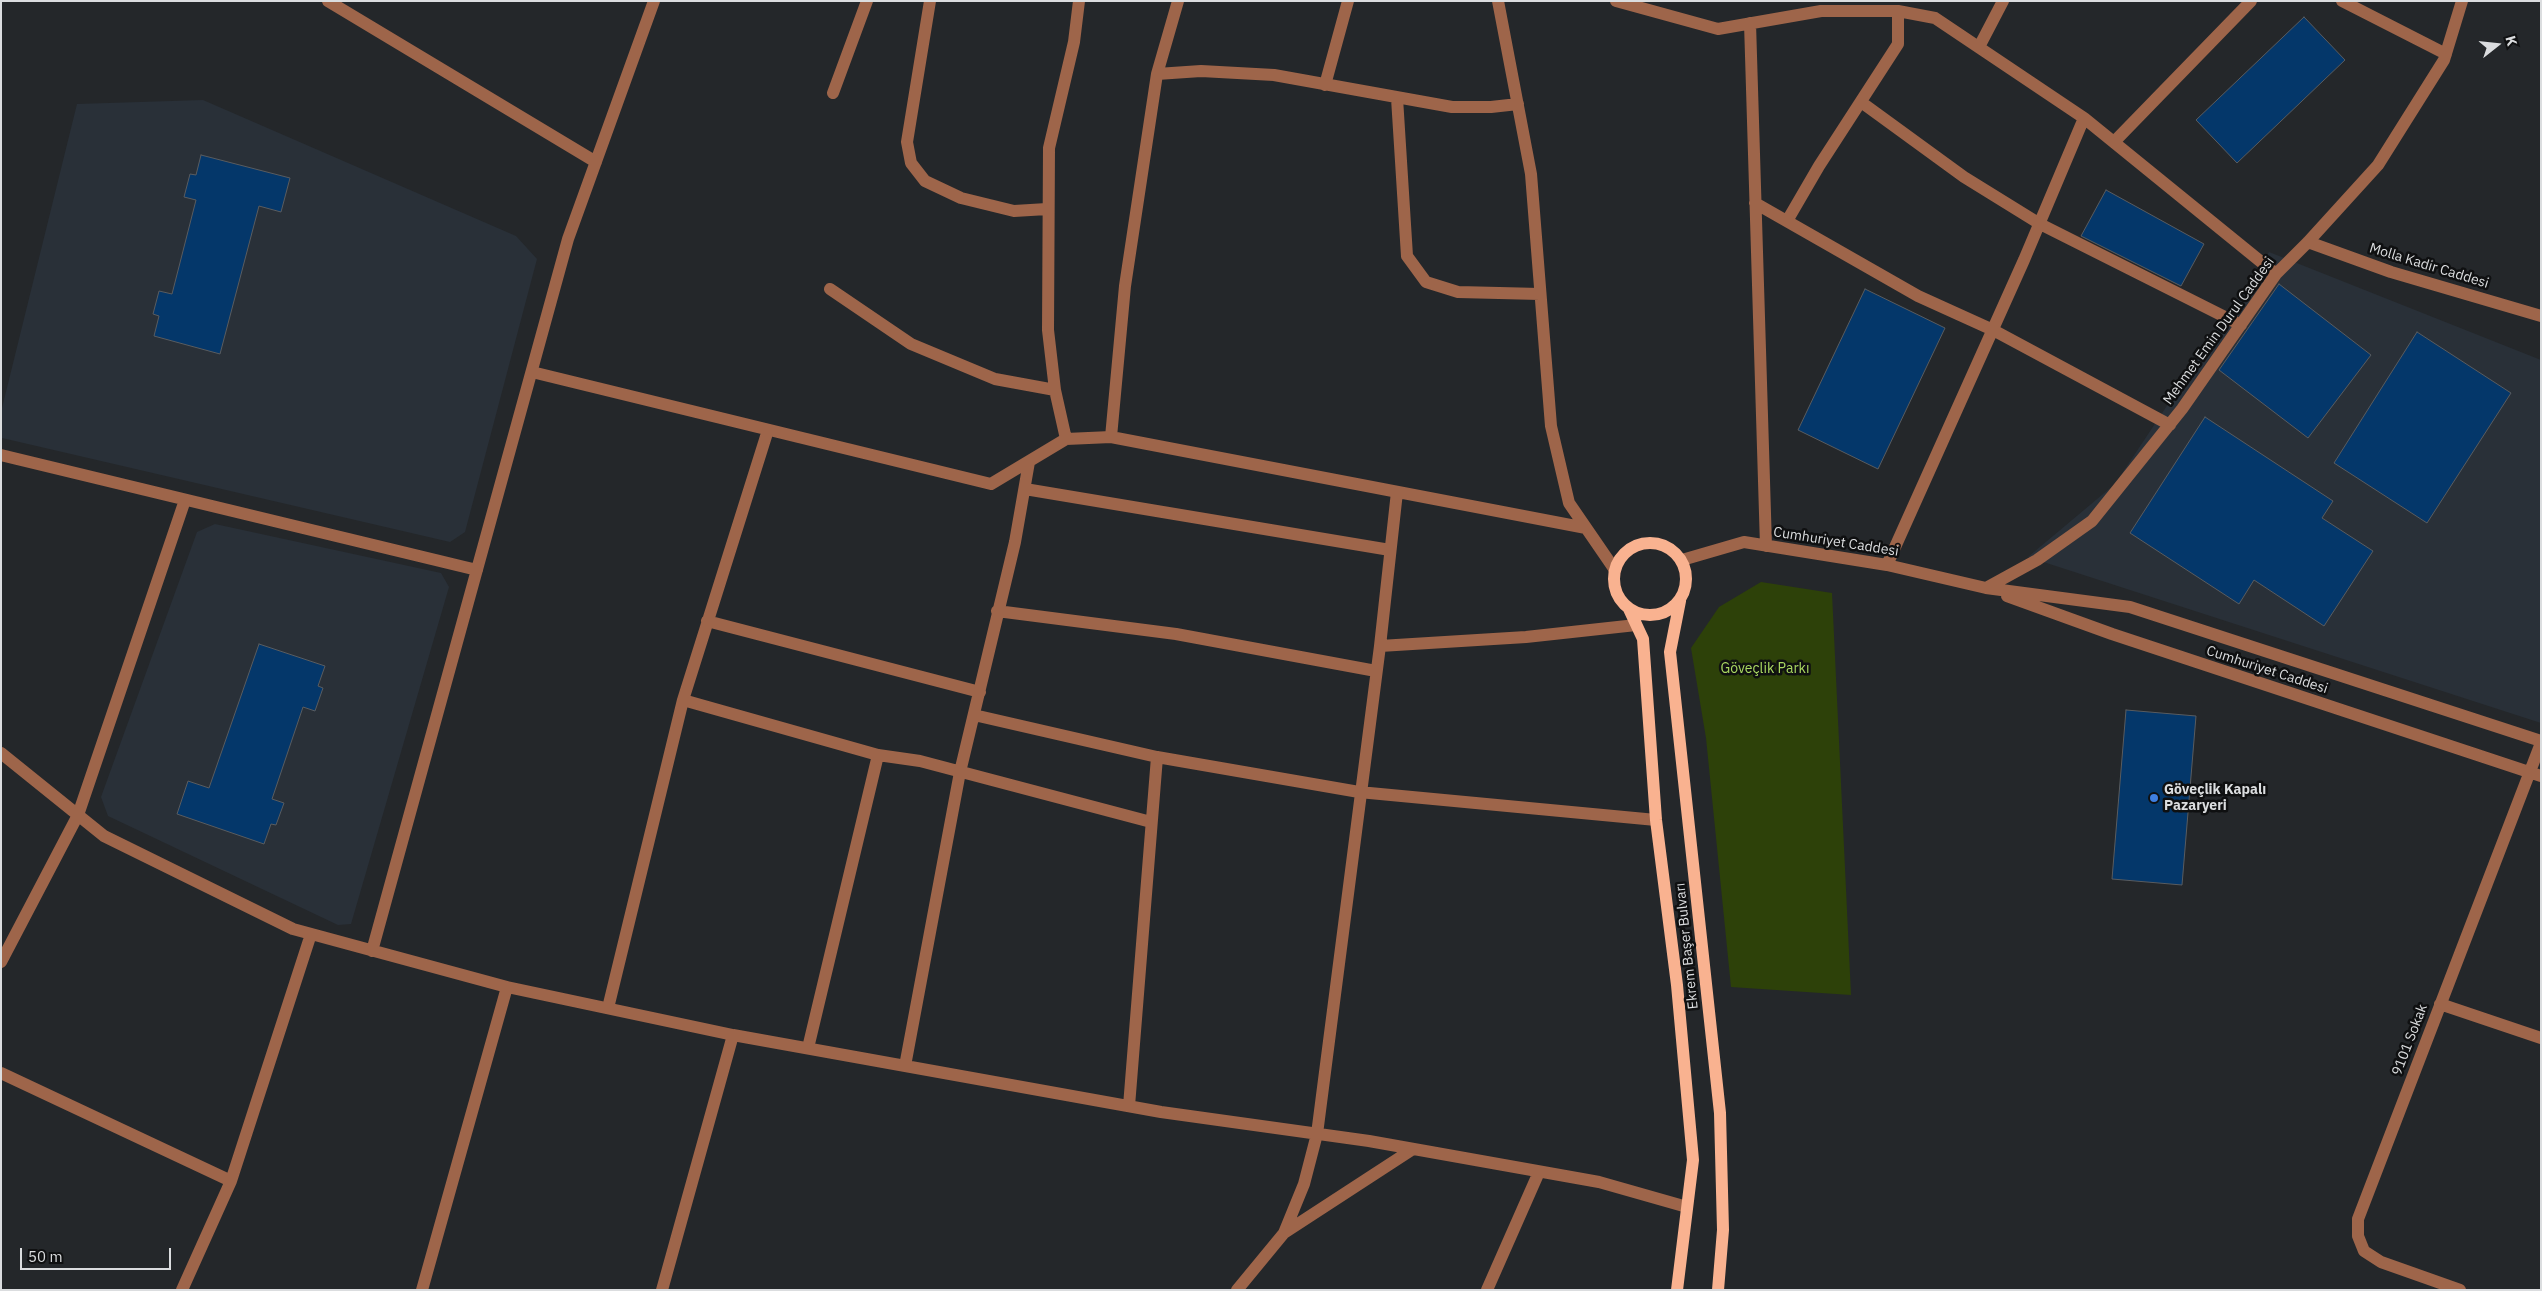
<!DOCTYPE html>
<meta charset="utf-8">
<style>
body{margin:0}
#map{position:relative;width:2542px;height:1291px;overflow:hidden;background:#24272a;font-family:"IBM Plex Sans",sans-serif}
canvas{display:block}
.frame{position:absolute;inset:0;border:2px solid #dbdddf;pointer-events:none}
.north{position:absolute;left:2472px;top:20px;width:50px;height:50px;-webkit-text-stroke:4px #0f1011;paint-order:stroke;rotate:74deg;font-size:14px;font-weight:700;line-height:20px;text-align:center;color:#dbdddf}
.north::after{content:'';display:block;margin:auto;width:18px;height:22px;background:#dbdddf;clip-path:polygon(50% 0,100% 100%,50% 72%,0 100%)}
.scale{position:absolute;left:20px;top:1248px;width:151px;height:22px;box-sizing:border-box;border:2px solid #dbdddf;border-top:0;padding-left:6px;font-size:15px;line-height:18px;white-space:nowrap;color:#dbdddf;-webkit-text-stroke:4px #0f1011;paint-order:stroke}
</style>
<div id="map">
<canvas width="2542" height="1291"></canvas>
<div class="frame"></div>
<div class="north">K</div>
<div class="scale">50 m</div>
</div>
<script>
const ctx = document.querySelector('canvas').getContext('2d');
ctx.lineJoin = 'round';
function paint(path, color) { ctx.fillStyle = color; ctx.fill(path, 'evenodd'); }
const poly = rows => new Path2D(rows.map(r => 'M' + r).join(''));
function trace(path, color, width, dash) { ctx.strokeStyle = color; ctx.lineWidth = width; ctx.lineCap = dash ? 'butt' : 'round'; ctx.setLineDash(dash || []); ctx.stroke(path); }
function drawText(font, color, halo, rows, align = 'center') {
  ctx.font = font + ' "IBM Plex Sans",sans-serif'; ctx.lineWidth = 5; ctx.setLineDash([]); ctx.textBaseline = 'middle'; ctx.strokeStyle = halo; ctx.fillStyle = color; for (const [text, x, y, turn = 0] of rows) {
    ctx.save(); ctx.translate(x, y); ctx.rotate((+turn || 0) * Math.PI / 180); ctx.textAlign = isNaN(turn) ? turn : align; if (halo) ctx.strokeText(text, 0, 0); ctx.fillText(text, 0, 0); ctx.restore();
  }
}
paint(poly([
 [203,100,516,236,537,259,465,532,450,542,2,438,1,412,77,104],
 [2269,252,2541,360,2541,723,2028,557,2115,484],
 [215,524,441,573,449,587,351,924,338,925,108,816,101,797,197,532]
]), '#293038');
paint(poly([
 [1761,582,1832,593,1851,995,1731,987,1706,738,1691,648,1719,607]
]), '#2d4109');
const building = poly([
 [2304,17,2345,60,2237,163,2196,120,2304,17],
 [201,155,290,178,281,212,259,206,220,354,154,336,159,316,153,314,159,291,172,294,196,200,184,197,190,174,196,175,201,155],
 [2106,190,2204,244,2181,286,2081,236,2106,190],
 [2279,284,2371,355,2308,438,2219,370,2279,284],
 [1865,289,1945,328,1878,469,1798,430,1865,289],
 [2417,332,2511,393,2427,523,2334,463,2417,332],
 [2205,417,2333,501,2322,518,2373,551,2324,626,2254,580,2239,604,2130,533,2205,417],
 [259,644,325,666,318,686,323,688,315,711,303,707,272,799,284,803,276,825,271,824,264,844,177,814,188,781,209,788,259,644],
 [2126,710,2196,716,2182,885,2112,879,2126,710]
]);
paint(building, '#04376a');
trace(building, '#595c60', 1);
trace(poly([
 [328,1,596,162],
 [930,1,907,142,911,163,925,181,961,198,1014,211,1047,209],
 [1498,1,1531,174,1551,426,1569,503,1615,570],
 [1616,1,1718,29,1821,11,1898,11,1935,18,2084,118,2276,274],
 [2342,1,2446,54],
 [1750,23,1766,546],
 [1979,47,2003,1],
 [1157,74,1201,71,1274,75,1452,107,1491,107,1518,104],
 [1325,85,1348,1],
 [833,93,867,1],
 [1397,98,1407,256,1426,282,1458,292,1540,294],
 [1861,102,1964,177,2040,224,2241,325],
 [2114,142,2251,1],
 [1755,203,1918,296,1993,330,2170,425],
 [1787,221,1819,166,1898,44,1898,11],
 [2308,242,2391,272,2541,316],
 [830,289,911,344,995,379,1055,390,1066,439],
 [532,372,991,484,1066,439,1111,437,1586,528],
 [1055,390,1048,330,1049,148,1074,42,1079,1],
 [1111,437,1125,286,1157,74,1178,1],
 [1,455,477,570],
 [1025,489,1390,550],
 [1682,560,1744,542,1887,565,1986,588,2130,607,2541,741],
 [1887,565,2024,260,2084,118],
 [1986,588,2037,560,2092,521,2182,409,2276,274,2308,242,2378,165,2444,60,2462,1],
 [2007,596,2112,634,2541,776],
 [997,611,1176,634,1376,671],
 [707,621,980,692],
 [1380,646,1526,637,1636,625],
 [683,700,878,755,920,761,1151,822],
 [974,715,1157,757,1359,792,1656,820],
 [1,753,104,836,293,929,507,987,733,1035,1161,1112,1369,1141,1599,1182,1687,1207],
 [372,951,568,239,654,1],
 [1,962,78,815,185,500],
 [2440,1004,2541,1038],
 [608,1008,683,700,768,430],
 [808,1048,878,755],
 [905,1066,960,772,1015,542,1029,462],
 [1,1073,231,1181],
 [1129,1106,1157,757],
 [1284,1233,1304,1184,1317,1134,1380,646,1397,492],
 [182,1290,231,1181,311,934],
 [422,1290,507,987],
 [662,1290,733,1035],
 [1237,1290,1284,1233,1413,1149],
 [1487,1290,1539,1172],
 [2460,1290,2381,1262,2364,1251,2358,1236,2358,1219,2541,743]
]), '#9e654a', 12);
trace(poly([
 '1614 579a36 36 0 1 1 72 0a36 36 0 1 1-72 0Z',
 [1680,601,1670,652,1720,1113,1723,1230,1718,1290],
 [1629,609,1643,639,1656,820,1677,985,1693,1160,1677,1290]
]), '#f9b290', 12);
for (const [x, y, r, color] of [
 [2154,798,5,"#3f7fe0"]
]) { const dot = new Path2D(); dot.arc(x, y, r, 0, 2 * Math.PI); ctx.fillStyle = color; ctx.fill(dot); trace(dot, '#0f1011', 2); }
drawText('14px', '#dbdddf', '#0f1011', [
 ["Molla Kadir Caddesi",2429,266,17],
 ["Mehmet Emin Durul Caddesi",2219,331,-54],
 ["Cumhuriyet Caddesi",1836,542,9],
 ["Cumhuriyet Caddesi",2267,670,18],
 ["Ekrem Başer Bulvarı",1687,946,-96],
 ["9101 Sokak",2410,1040,-69]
]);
drawText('14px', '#aad962', '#0f1011', [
 ["Göveçlik Parkı",1765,669]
]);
drawText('bold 14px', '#dbdddf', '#0f1011', [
 ["Göveçlik Kapalı",2164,790],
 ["Pazaryeri",2164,806]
], 'left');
</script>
